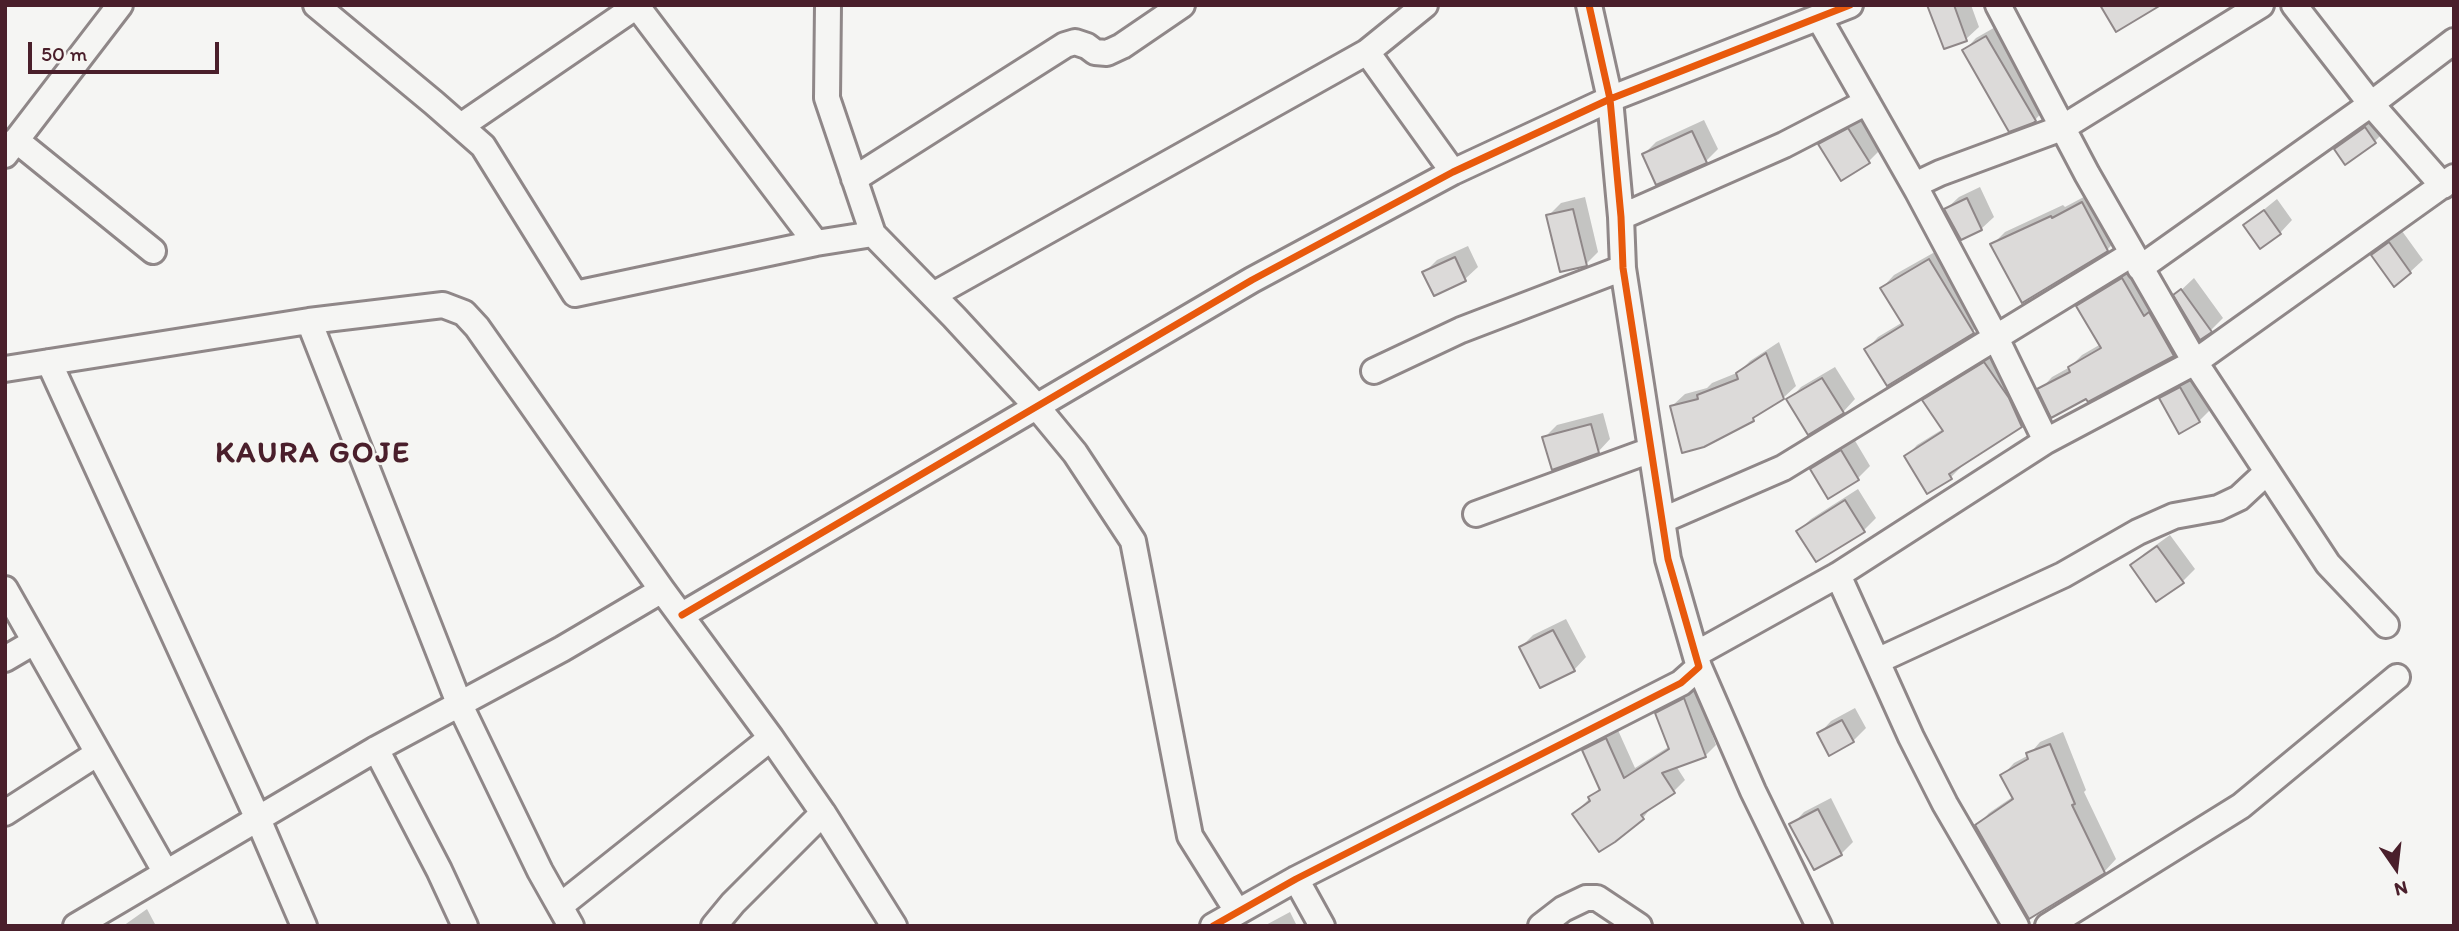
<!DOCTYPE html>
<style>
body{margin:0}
#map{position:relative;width:2459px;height:931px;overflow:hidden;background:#f5f5f3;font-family:Itim,sans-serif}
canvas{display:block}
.frame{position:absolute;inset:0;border:7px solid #4a1f2b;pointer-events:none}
.north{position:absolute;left:2361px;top:833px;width:70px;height:70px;-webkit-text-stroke:5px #f6f6f2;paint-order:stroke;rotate:166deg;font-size:19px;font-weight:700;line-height:28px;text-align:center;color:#4a1f2b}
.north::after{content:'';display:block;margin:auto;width:24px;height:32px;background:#4a1f2b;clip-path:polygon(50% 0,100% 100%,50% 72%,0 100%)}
.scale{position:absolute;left:28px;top:42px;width:191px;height:32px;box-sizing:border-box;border:4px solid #4a1f2b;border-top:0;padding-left:9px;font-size:21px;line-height:24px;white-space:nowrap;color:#4a1f2b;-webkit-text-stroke:5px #f6f6f2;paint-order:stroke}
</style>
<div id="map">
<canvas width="2459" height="931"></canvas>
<div class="frame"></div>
<div class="north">N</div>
<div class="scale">50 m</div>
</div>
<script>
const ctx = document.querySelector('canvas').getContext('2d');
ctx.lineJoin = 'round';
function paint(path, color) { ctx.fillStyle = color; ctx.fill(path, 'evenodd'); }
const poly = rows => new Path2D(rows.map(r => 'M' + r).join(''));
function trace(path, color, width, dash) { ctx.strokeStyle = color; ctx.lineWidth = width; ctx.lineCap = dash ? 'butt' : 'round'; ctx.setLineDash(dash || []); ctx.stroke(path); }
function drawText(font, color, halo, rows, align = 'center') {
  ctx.font = font + ' Itim,sans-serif'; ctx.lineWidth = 5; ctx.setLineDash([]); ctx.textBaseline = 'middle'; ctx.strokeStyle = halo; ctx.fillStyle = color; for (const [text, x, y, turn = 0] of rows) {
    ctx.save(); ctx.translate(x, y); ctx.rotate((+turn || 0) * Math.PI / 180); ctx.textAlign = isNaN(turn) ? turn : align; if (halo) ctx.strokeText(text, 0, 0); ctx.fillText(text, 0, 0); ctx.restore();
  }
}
paint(poly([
 [1933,5,1971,5,1979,27,1966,39,1945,47],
 [1999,25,2047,107,2035,120,1964,51,1976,38],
 [2378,116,2387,129,2375,141,2336,149,2348,137],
 [1861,117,1881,149,1869,161,1842,179,1820,144,1833,132],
 [1704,120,1718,149,1706,161,1644,154,1656,142],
 [1980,187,1994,217,1981,229,1946,209,1959,197],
 [2095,191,2119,237,2107,250,1992,245,2005,232,2063,205,2065,207],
 [1585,197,1598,252,1586,264,1548,216,1561,203],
 [2277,199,2292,220,2280,233,2260,246,2245,225],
 [2402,231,2423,260,2410,272,2373,255],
 [1468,246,1478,267,1465,279,1425,272,1437,260],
 [1942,248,1986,319,1973,331,1887,384,1866,350,1878,337,1903,322,1882,288,1894,275],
 [2135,266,2186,342,2173,355,2088,400,2086,397,2040,390,2052,377,2070,367,2082,355,2101,344,2078,306,2091,294],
 [2194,278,2223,318,2210,331,2176,295],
 [1779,342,1796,386,1783,398,1762,410,1753,419,1672,406,1685,394,1707,388,1712,383,1739,372,1750,361],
 [1997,352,2033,413,2021,425,1961,464,1962,466,1951,477,1906,457,1917,445,1943,429,1924,401,1935,389],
 [1835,367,1855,399,1843,412,1789,400,1801,387],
 [2193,376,2211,409,2199,421,2161,398,2173,386],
 [1603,413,1610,439,1598,452,1544,438,1557,425],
 [1854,439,1870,466,1858,478,1812,469,1824,457],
 [1858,489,1876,518,1864,530,1798,531,1811,519],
 [2170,535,2195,569,2183,581,2132,565,2145,553],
 [1566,619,1586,657,1574,670,1521,647,1533,635],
 [1695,689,1716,745,1705,756,1676,766,1685,780,1674,791,1653,805,1643,818,1574,814,1601,787,1584,751,1595,740,1617,728,1635,768,1670,746,1657,713,1668,702],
 [1855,708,1866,728,1853,741,1830,753,1819,734,1831,721],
 [2063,732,2086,790,2084,792,2116,859,2104,872,1977,826,1989,813,2014,796,2002,776,2014,763,2029,755,2040,742],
 [1831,798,1853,842,1841,854,1792,825,1804,812],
 [147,909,156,926,123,926],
 [1290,912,1297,926,1264,926]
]), '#0003');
const building = poly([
 [1927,5,1954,5,1967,41,1944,49,1927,5],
 [2100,5,2161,5,2116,32,2100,5],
 [1986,36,2036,121,2033,123,2009,132,1962,50,1986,36],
 [2365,127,2376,143,2345,165,2334,149,2365,127],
 [1848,128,1870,163,1841,181,1818,144,1848,128],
 [1692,131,1707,163,1656,185,1642,154,1692,131],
 [1967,198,1982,230,1961,240,1944,209,1967,198],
 [2082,202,2108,251,2022,303,1990,244,2051,216,2052,218,2082,202],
 [1573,209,1587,266,1560,272,1546,215,1573,209],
 [2264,210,2281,234,2260,249,2243,225,2264,210],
 [2389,242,2411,273,2394,287,2371,255,2389,242],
 [1455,257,1466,281,1434,296,1422,272,1455,257],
 [1929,259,1974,333,1887,386,1864,349,1903,325,1880,288,1929,259],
 [2122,278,2144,316,2149,312,2174,356,2088,402,2086,399,2051,418,2037,389,2070,372,2068,367,2101,348,2076,306,2122,278],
 [2181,289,2212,332,2200,340,2173,295,2181,289],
 [1766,353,1784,399,1753,418,1754,421,1704,447,1682,453,1670,406,1698,399,1697,395,1738,379,1736,373,1766,353],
 [1984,362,2009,398,2022,427,1949,474,1952,479,1927,494,1904,456,1943,431,1922,400,1984,362],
 [1822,378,1844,413,1808,435,1786,399,1822,378],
 [2180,387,2200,422,2179,434,2159,398,2180,387],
 [1591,424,1599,453,1552,470,1542,437,1591,424],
 [1841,450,1859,480,1828,499,1810,469,1841,450],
 [1845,500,1865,532,1816,562,1796,531,1845,500],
 [2157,546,2184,583,2156,602,2130,565,2157,546],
 [1553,630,1575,671,1540,688,1519,647,1553,630],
 [1684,698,1706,757,1662,773,1675,793,1641,815,1644,819,1615,842,1599,852,1572,814,1590,801,1588,797,1600,790,1582,750,1606,738,1624,778,1669,749,1655,713,1684,698],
 [1842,720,1854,742,1829,756,1817,733,1842,720],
 [2050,744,2075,804,2072,805,2105,873,2029,919,1975,825,2013,799,2000,775,2028,759,2026,753,2050,744],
 [1818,809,1842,855,1814,870,1789,824,1818,809]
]);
paint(building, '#dcdad9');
trace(building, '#8f8788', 2);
const minor = poly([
 [316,5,434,103,483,146,575,294,816,243,873,234],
 [636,5,816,243],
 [828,5,827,98,873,234,954,317,1037,407,1075,453,1133,541,1190,836,1237,911],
 [1998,5,2087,174,2195,362,2328,564,2386,625],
 [2294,5,2371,104,2443,186],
 [1819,18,1917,190,1996,338,2046,441],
 [1367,52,1453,172],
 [461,126,638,5],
 [16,140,153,251],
 [5,155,120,5],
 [854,179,1065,45,1075,42,1087,46,1095,52,1107,53,1122,46,1182,5],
 [1917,190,1921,182,1940,173,2062,128,2261,5],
 [1621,217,1784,145,1867,102],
 [2140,268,2371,104,2454,41],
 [933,295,1367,52,1425,5],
 [309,321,459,703,540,871,571,926],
 [49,362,258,819,304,926],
 [5,369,309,321,443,305,464,313,477,327,662,590,771,738,823,813,894,926],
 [1374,371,1461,330,1623,268],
 [1476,514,1651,450],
 [1663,520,1783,468,2132,254],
 [1838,575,1911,737,1945,804,2016,926],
 [5,589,166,873],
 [682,615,1252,280,1453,172,1610,99,1850,5],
 [1696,654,1838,575,2046,441,2195,362,2454,177],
 [5,659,34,642],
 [1877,661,2063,575,2138,532,2174,516,2218,508,2239,498,2267,472],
 [1699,667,1753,791,1819,926],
 [376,749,439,870,465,926],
 [5,813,98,753],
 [1296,879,1322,926],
 [560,906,771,738],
 [76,926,376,749,562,649,662,590],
 [714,926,733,903,823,813],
 [1213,926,1296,879,1681,683,1699,667,1668,559,1623,268,1621,217,1610,99,1589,5],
 [1541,926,1563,909,1586,898,1597,898,1639,926],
 [2048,926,2241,806,2397,677]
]);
trace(minor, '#8f8788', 30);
trace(minor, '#f5f5f3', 24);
trace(poly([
 [682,615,1252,280,1453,172,1610,99,1850,5],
 [1213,926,1296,879,1681,683,1699,667,1668,559,1623,268,1621,217,1610,99,1589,5]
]), '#e8590c', 7);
ctx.letterSpacing = '2px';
drawText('bold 30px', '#4a1f2b', '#f6f6f2', [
 ["KAURA GOJE",313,454]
]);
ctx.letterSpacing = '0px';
</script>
